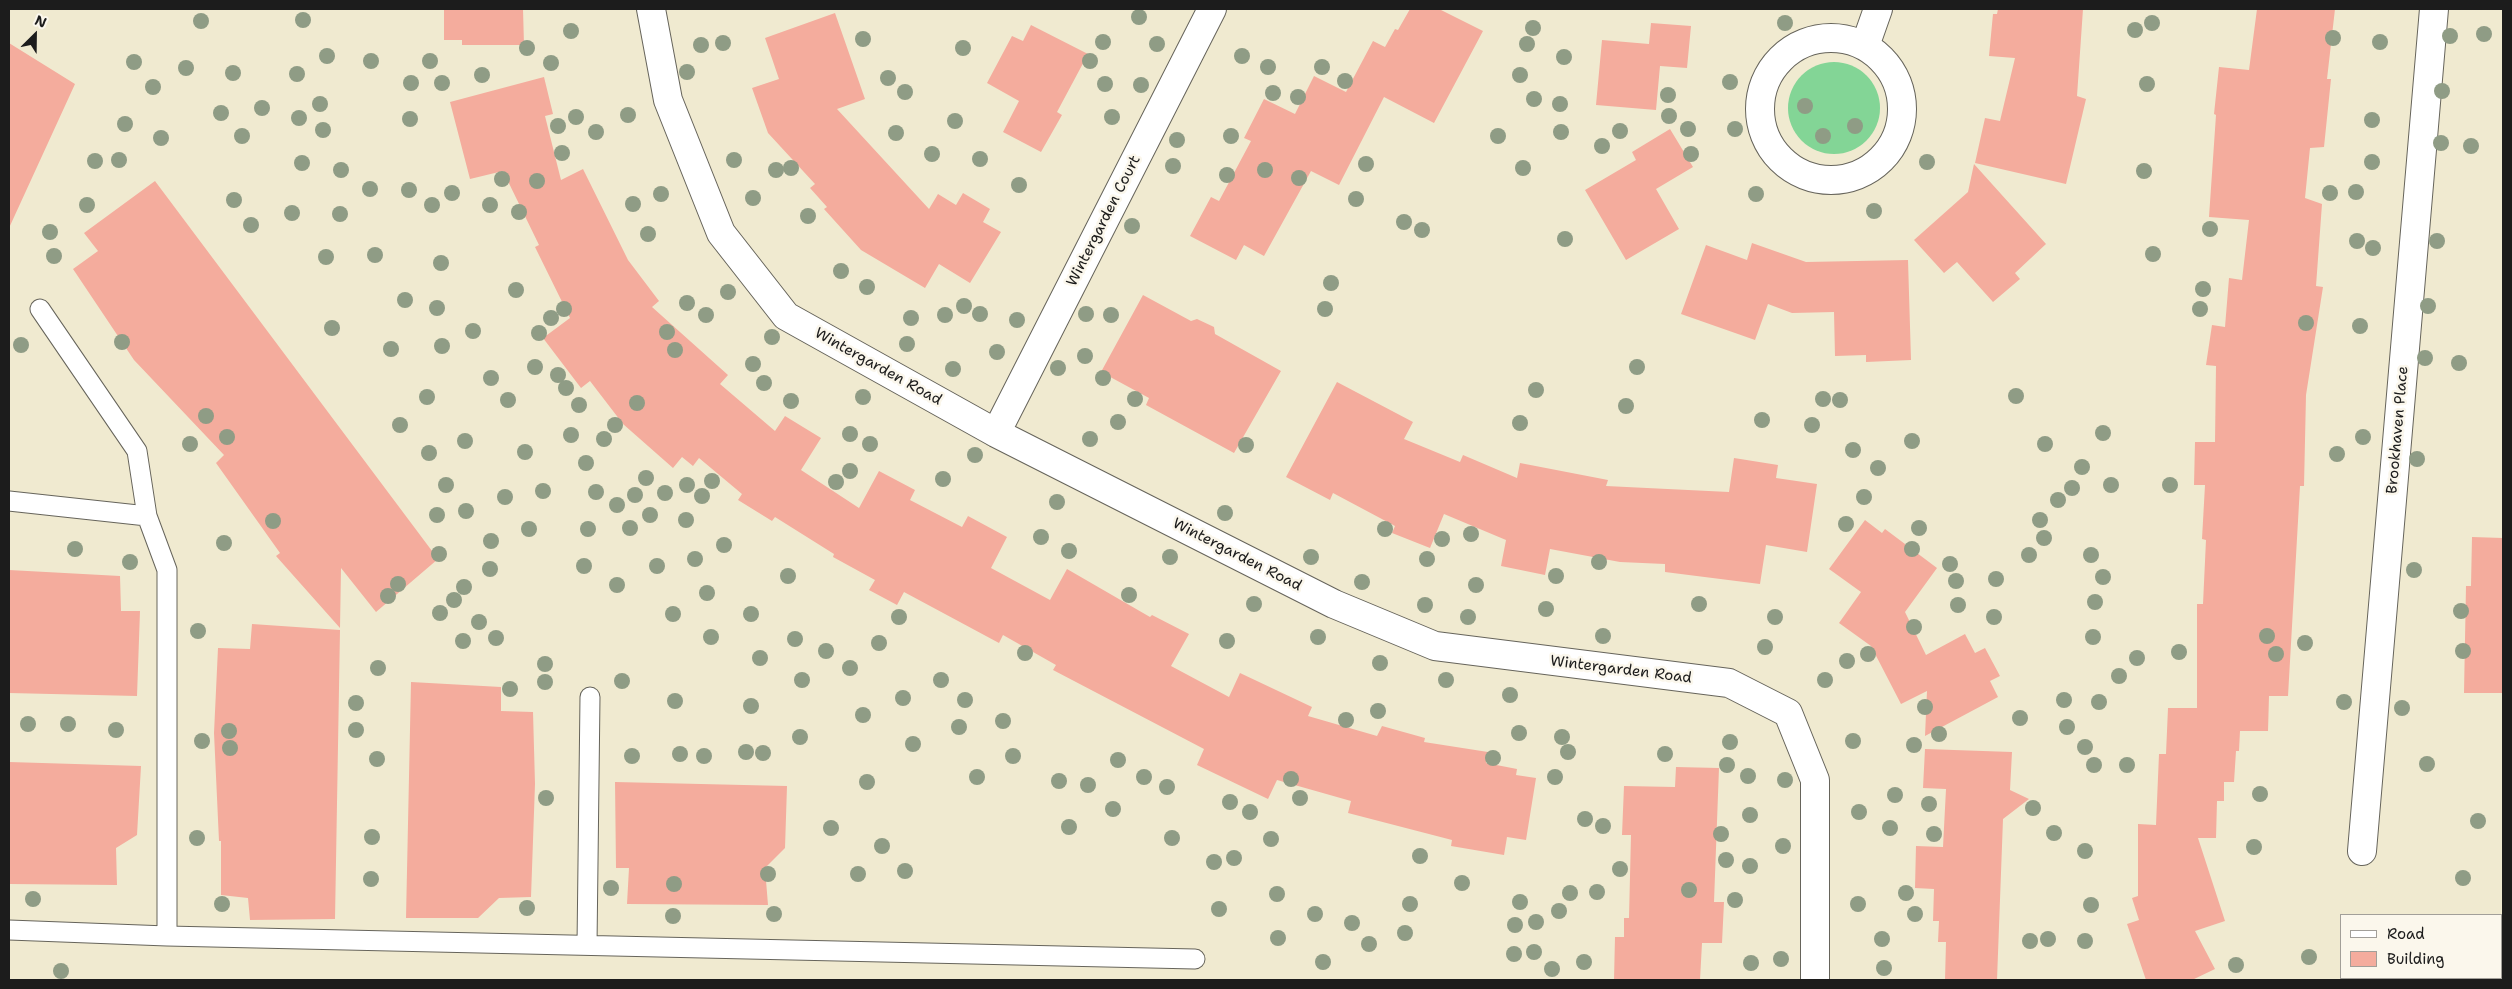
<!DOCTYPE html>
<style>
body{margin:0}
#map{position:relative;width:2512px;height:989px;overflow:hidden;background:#f0ead0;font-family:"Shantell Sans",sans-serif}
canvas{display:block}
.frame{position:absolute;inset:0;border:10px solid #1c1c1c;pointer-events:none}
.legend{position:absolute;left:2340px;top:914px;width:162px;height:65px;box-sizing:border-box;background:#fbf7ec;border:1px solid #a29f99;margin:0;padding:6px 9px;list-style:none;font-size:15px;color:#1c1c1c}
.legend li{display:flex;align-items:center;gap:10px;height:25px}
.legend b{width:25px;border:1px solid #a29f99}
.north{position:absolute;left:10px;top:10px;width:50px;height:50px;-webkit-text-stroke:4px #fbf7ec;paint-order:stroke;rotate:23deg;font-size:14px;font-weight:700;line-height:20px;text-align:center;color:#1c1c1c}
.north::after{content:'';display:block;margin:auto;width:18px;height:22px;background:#1c1c1c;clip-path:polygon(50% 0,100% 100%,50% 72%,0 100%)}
</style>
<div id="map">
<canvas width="2512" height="989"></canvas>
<div class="frame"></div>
<ul class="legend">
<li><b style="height:6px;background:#fff"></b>Road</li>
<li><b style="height:14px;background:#f4ac9d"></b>Building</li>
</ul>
<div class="north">N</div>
</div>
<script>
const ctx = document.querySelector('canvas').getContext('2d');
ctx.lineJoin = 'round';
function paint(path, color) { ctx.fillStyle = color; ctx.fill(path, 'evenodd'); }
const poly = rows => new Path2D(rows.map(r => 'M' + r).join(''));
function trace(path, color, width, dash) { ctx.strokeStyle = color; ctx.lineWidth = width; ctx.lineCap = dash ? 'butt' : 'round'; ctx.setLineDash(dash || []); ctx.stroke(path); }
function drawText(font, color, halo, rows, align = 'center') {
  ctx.font = font + ' "Shantell Sans",sans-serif'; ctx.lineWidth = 5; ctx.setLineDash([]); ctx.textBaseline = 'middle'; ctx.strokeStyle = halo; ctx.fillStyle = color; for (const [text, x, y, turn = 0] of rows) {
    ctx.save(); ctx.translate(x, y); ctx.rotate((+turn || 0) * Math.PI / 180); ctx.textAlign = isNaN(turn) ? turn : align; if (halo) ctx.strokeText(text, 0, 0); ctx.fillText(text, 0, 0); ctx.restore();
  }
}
paint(poly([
 '1788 108a46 46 0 1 1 92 0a46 46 0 1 1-92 0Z'
]), '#83d596');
paint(poly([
 [444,9,523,9,524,45,462,45,462,40,444,40],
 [1410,9,1439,9,1483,31,1434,123,1384,97,1339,185,1311,171,1264,256,1244,245,1236,260,1190,236,1211,197,1219,201,1251,141,1244,138,1264,99,1295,114,1314,76,1346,92,1373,41,1385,47,1395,29,1398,30],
 [1998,9,2083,9,2077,96,2086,99,2066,184,1975,163,1985,118,2000,121,2015,58,1989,56,1993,14,1997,14],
 [2257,9,2335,9,2327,79,2331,79,2324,147,2310,148,2305,198,2322,204,2316,286,2323,287,2306,395,2304,486,2300,486,2288,696,2269,696,2268,731,2240,731,2239,751,2236,751,2234,782,2224,782,2224,801,2217,801,2216,838,2198,838,2225,921,2195,931,2215,969,2192,980,2146,980,2127,924,2139,920,2132,898,2138,896,2138,824,2156,825,2159,754,2166,754,2168,708,2197,708,2197,604,2203,604,2206,540,2202,539,2205,485,2194,485,2195,442,2215,442,2216,366,2206,365,2212,325,2225,327,2229,278,2242,280,2249,220,2209,217,2216,115,2214,114,2219,67,2249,70],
 [835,13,865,99,837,109,929,209,938,194,956,205,963,193,990,209,983,222,1001,232,970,283,939,264,925,288,861,250,824,209,827,207,810,188,815,184,768,133,752,88,779,79,765,38],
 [1651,23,1691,26,1687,68,1660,66,1656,110,1596,105,1602,40,1649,44],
 [1031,25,1088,54,1057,112,1062,115,1041,152,1003,132,1019,101,987,83,1012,36,1023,41],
 [9,43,75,84,9,228],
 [544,77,553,114,545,116,561,180,583,169,628,260,659,301,652,307,728,375,720,384,775,431,785,416,821,438,801,470,859,508,879,471,915,490,910,500,962,527,968,516,1007,537,991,568,1050,600,1067,569,1150,617,1152,615,1189,634,1171,666,1229,697,1240,673,1312,707,1308,716,1377,736,1382,726,1425,738,1424,742,1488,752,1486,763,1517,769,1516,775,1536,778,1526,840,1507,837,1504,855,1451,846,1452,840,1348,813,1351,801,1277,780,1268,799,1197,765,1204,749,1053,670,1056,665,1003,635,999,643,904,592,897,605,869,590,875,580,833,557,834,554,775,517,772,521,738,500,742,494,699,458,693,466,682,457,673,468,623,424,590,381,581,388,543,338,570,318,535,247,539,245,503,171,470,179,450,102],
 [1670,129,1693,167,1656,189,1679,229,1626,260,1585,190,1636,160,1632,152],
 [1974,164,2046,244,2015,273,2020,279,1993,302,1957,262,1944,273,1914,240,1968,192],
 [155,181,438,559,376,612,341,568,340,628,276,556,280,553,216,463,224,455,134,360,73,269,98,251,84,233],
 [1752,243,1806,262,1908,260,1911,360,1866,362,1866,355,1835,356,1834,312,1792,313,1768,304,1755,340,1681,314,1706,245,1747,260],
 [1143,295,1191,321,1197,319,1214,327,1215,334,1281,371,1234,453,1146,405,1149,398,1101,372],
 [1337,382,1413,422,1404,439,1460,462,1463,455,1517,478,1520,463,1608,480,1606,486,1729,492,1734,458,1778,465,1776,478,1817,484,1807,552,1766,545,1760,584,1665,572,1665,564,1620,562,1550,549,1545,575,1501,566,1506,540,1444,514,1430,548,1392,533,1395,526,1333,493,1330,500,1286,477],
 [1865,520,1882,533,1885,529,1937,568,1905,612,1926,655,1965,634,1975,653,1985,648,2000,676,1990,681,1998,697,1925,736,1927,691,1901,704,1871,646,1839,623,1861,592,1829,569],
 [2472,537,2503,538,2503,693,2464,693,2466,586,2471,586],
 [9,570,120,576,121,611,140,611,137,696,9,693],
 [252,624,340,630,335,919,250,920,248,898,221,895,221,841,219,841,214,733,218,648,250,649],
 [411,682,501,687,501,711,533,712,535,784,531,897,499,898,478,918,406,918],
 [1925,749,2012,752,2010,790,2029,799,2003,819,1997,980,1945,980,1946,942,1938,942,1939,921,1933,921,1934,889,1915,888,1916,846,1943,847,1946,789,1923,788],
 [9,762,141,766,137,835,116,848,117,885,9,884],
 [1676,767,1719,768,1714,902,1724,902,1722,943,1702,943,1700,980,1614,980,1615,937,1624,937,1624,918,1629,918,1631,835,1622,835,1624,786,1675,787],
 [615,782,787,786,785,848,765,868,768,905,627,904,629,868,616,868]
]), '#f4ac9d');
const service = poly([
 [40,309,137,451,147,516,167,570,167,936],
 [9,501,147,516],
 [9,930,167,936,1195,959],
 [587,945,590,697]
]);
const minor = poly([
 [651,9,668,100,721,233,786,316,996,433,1334,604,1435,646,1729,683,1788,713,1815,780,1815,980],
 '1760 109a71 71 0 1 1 142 0a71 71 0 1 1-142 0Z',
 [1865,46,1878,9],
 [996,433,1212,9],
 [2362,851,2434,9]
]);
trace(service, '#66645b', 21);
trace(minor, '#66645b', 30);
trace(service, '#fff', 19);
trace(minor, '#fff', 28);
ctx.fillStyle = '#8f9c85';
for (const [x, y] of [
 [1139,17],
 [303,20],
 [201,21],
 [1785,23],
 [2152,23],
 [1533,28],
 [2135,30],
 [571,31],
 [2484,34],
 [2450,36],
 [2333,38],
 [863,39],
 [1103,42],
 [2380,42],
 [723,43],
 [1157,44],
 [1527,44],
 [701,45],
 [527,48],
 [963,48],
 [327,56],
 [1242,56],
 [1564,57],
 [371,61],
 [430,61],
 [1090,61],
 [134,62],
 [551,63],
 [1268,67],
 [1322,67],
 [186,68],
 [687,72],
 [233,73],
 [297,74],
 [482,75],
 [1520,75],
 [888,78],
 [1345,81],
 [1730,82],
 [411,83],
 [442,83],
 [1105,84],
 [2147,84],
 [1141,85],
 [153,87],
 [2442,91],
 [905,92],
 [1273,93],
 [1668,95],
 [1298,97],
 [1534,99],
 [320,104],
 [1560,104],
 [1805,106],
 [262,108],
 [221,113],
 [628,115],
 [1669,116],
 [576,117],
 [1112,117],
 [299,118],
 [410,119],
 [2372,120],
 [955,121],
 [125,124],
 [558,126],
 [1855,126],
 [1688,129],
 [1735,129],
 [323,130],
 [1620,131],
 [596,132],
 [1561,132],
 [896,133],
 [242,136],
 [1231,136],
 [1498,136],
 [1823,136],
 [161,138],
 [1177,140],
 [2441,143],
 [1602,146],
 [2471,146],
 [562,153],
 [932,154],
 [1691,154],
 [980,159],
 [119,160],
 [734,160],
 [95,161],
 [1927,162],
 [2372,162],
 [302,163],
 [1366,164],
 [1173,166],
 [791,168],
 [1523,168],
 [341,170],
 [776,170],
 [1265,170],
 [2144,171],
 [1227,175],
 [1299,178],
 [502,179],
 [537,181],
 [1019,185],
 [370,189],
 [409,190],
 [2356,192],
 [452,193],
 [2330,193],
 [661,194],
 [1756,194],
 [753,198],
 [1356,199],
 [234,200],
 [633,204],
 [87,205],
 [432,205],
 [490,205],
 [1874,211],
 [519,212],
 [292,213],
 [340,214],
 [808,216],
 [1404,222],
 [251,225],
 [1132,226],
 [2210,229],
 [1422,230],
 [50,232],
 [648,234],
 [1565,239],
 [2357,241],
 [2437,241],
 [2373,248],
 [2153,254],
 [375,255],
 [54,256],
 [326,257],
 [441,263],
 [841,271],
 [1331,283],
 [867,287],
 [2203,289],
 [516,290],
 [728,292],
 [405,300],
 [687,303],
 [964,306],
 [2428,306],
 [437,308],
 [564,309],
 [1325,309],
 [2200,309],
 [980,314],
 [1086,314],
 [706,315],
 [945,315],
 [1111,315],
 [551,318],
 [911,318],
 [1017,320],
 [2306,323],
 [2360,326],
 [332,328],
 [473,331],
 [667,332],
 [539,333],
 [772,337],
 [122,342],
 [907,344],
 [21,345],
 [442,346],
 [391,349],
 [675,350],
 [997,352],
 [1085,356],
 [2425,358],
 [2459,363],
 [753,364],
 [535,367],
 [1637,367],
 [1058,368],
 [953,369],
 [558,375],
 [491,378],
 [1103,378],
 [764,383],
 [566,388],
 [1536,390],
 [2016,396],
 [427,397],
 [863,397],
 [1135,399],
 [1823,399],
 [508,400],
 [1840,400],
 [791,401],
 [637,403],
 [579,405],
 [1626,406],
 [206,416],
 [1762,420],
 [1118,422],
 [1520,423],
 [400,425],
 [615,425],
 [1812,425],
 [2103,433],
 [850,434],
 [571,435],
 [227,437],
 [2363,437],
 [604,439],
 [1090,439],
 [465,441],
 [1912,441],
 [190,444],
 [870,444],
 [2045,444],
 [1246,445],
 [1853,450],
 [525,452],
 [429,453],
 [2337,454],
 [975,455],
 [2417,459],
 [586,463],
 [2082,467],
 [1878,468],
 [850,471],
 [646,478],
 [943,479],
 [712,481],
 [836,482],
 [446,485],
 [687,485],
 [2111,485],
 [2170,485],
 [2072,488],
 [543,491],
 [596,492],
 [665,493],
 [635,495],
 [702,496],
 [505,497],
 [1864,497],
 [2058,500],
 [1057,502],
 [617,505],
 [466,511],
 [1225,513],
 [437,515],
 [650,515],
 [686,520],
 [2040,520],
 [273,521],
 [1846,524],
 [630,528],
 [1919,528],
 [529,529],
 [588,529],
 [1385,529],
 [1471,534],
 [1041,537],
 [2044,538],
 [1442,539],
 [491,541],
 [224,543],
 [724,545],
 [75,549],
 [1912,549],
 [1069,551],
 [439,554],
 [2029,555],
 [2091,555],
 [1170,557],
 [1311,557],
 [695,559],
 [1427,559],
 [130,562],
 [1599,562],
 [1950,564],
 [584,566],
 [657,566],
 [490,569],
 [2414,570],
 [788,576],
 [1556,576],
 [2103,577],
 [1996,579],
 [1956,581],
 [1362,582],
 [398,584],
 [617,585],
 [1476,585],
 [464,587],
 [707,593],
 [1129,595],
 [388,596],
 [454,600],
 [2095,602],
 [1254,604],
 [1699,604],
 [1425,605],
 [1958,605],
 [1546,609],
 [2461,611],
 [440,613],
 [673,614],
 [751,614],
 [899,617],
 [1468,617],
 [1775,617],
 [1994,617],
 [479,622],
 [1914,627],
 [198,631],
 [1603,636],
 [2267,636],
 [711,637],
 [1318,637],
 [2093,637],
 [496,638],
 [795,639],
 [463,641],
 [1227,641],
 [879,643],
 [2305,643],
 [1765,647],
 [826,651],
 [2463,651],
 [2179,652],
 [1025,653],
 [1868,654],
 [2276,654],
 [760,658],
 [2137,658],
 [1847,661],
 [1380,663],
 [545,664],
 [378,668],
 [850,668],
 [2119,676],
 [802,680],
 [941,680],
 [1446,680],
 [1825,680],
 [622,681],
 [545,682],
 [510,689],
 [1510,695],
 [903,698],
 [965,700],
 [2064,700],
 [675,701],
 [2099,702],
 [2344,702],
 [356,703],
 [751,706],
 [1925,707],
 [2402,708],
 [1378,711],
 [863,715],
 [2020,718],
 [1346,720],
 [1003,721],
 [28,724],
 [68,724],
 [959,727],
 [2067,727],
 [116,730],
 [356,730],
 [229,731],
 [1519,733],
 [1939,734],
 [800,737],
 [1562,737],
 [202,741],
 [1853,741],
 [1730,742],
 [913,744],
 [1914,745],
 [2085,747],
 [230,748],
 [746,752],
 [1568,752],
 [763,753],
 [680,754],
 [1665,754],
 [632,756],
 [704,756],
 [1013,756],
 [1493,758],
 [377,759],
 [1118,760],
 [2427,764],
 [1727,765],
 [2094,765],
 [2127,765],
 [1748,776],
 [977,777],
 [1144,777],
 [1555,777],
 [1291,779],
 [1785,780],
 [1059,781],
 [867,782],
 [1088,785],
 [1167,787],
 [2260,794],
 [1895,795],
 [546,798],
 [1300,798],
 [1230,802],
 [1929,804],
 [2033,808],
 [1113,809],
 [1250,812],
 [1859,812],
 [1750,815],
 [1585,819],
 [2478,821],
 [1603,826],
 [1069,827],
 [831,828],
 [1890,828],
 [2054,833],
 [1721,834],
 [1934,834],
 [372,837],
 [197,838],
 [1172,838],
 [1271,839],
 [882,846],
 [1783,846],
 [2254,847],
 [2085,851],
 [1420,856],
 [1234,858],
 [1726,860],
 [1214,862],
 [1750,866],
 [1620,869],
 [905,871],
 [768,874],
 [858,874],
 [2463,878],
 [371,879],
 [1462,883],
 [674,884],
 [611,888],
 [1689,890],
 [1597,892],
 [1570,893],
 [1906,893],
 [1277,894],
 [33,899],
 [1735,900],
 [1520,902],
 [222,904],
 [1410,904],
 [1858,904],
 [2091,905],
 [527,908],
 [1219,909],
 [1559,911],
 [774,914],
 [1315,914],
 [1915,914],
 [673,916],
 [1536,922],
 [1352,923],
 [1515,925],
 [1405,933],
 [1278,938],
 [1882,939],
 [2048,939],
 [2030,941],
 [2085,941],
 [1369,944],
 [1534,952],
 [1514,954],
 [2309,957],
 [1781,959],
 [1323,962],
 [1584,962],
 [1751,963],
 [2236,965],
 [1884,968],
 [1552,969],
 [61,971]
]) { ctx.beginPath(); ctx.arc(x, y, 8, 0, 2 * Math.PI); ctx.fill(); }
drawText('15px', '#1c1c1c', '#fbf7ec', [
 ["Wintergarden Court",1104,221,-63],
 ["Wintergarden Road",878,367,29],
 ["Brookhaven Place",2398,430,-85],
 ["Wintergarden Road",1237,555,27],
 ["Wintergarden Road",1621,670,7]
]);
</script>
